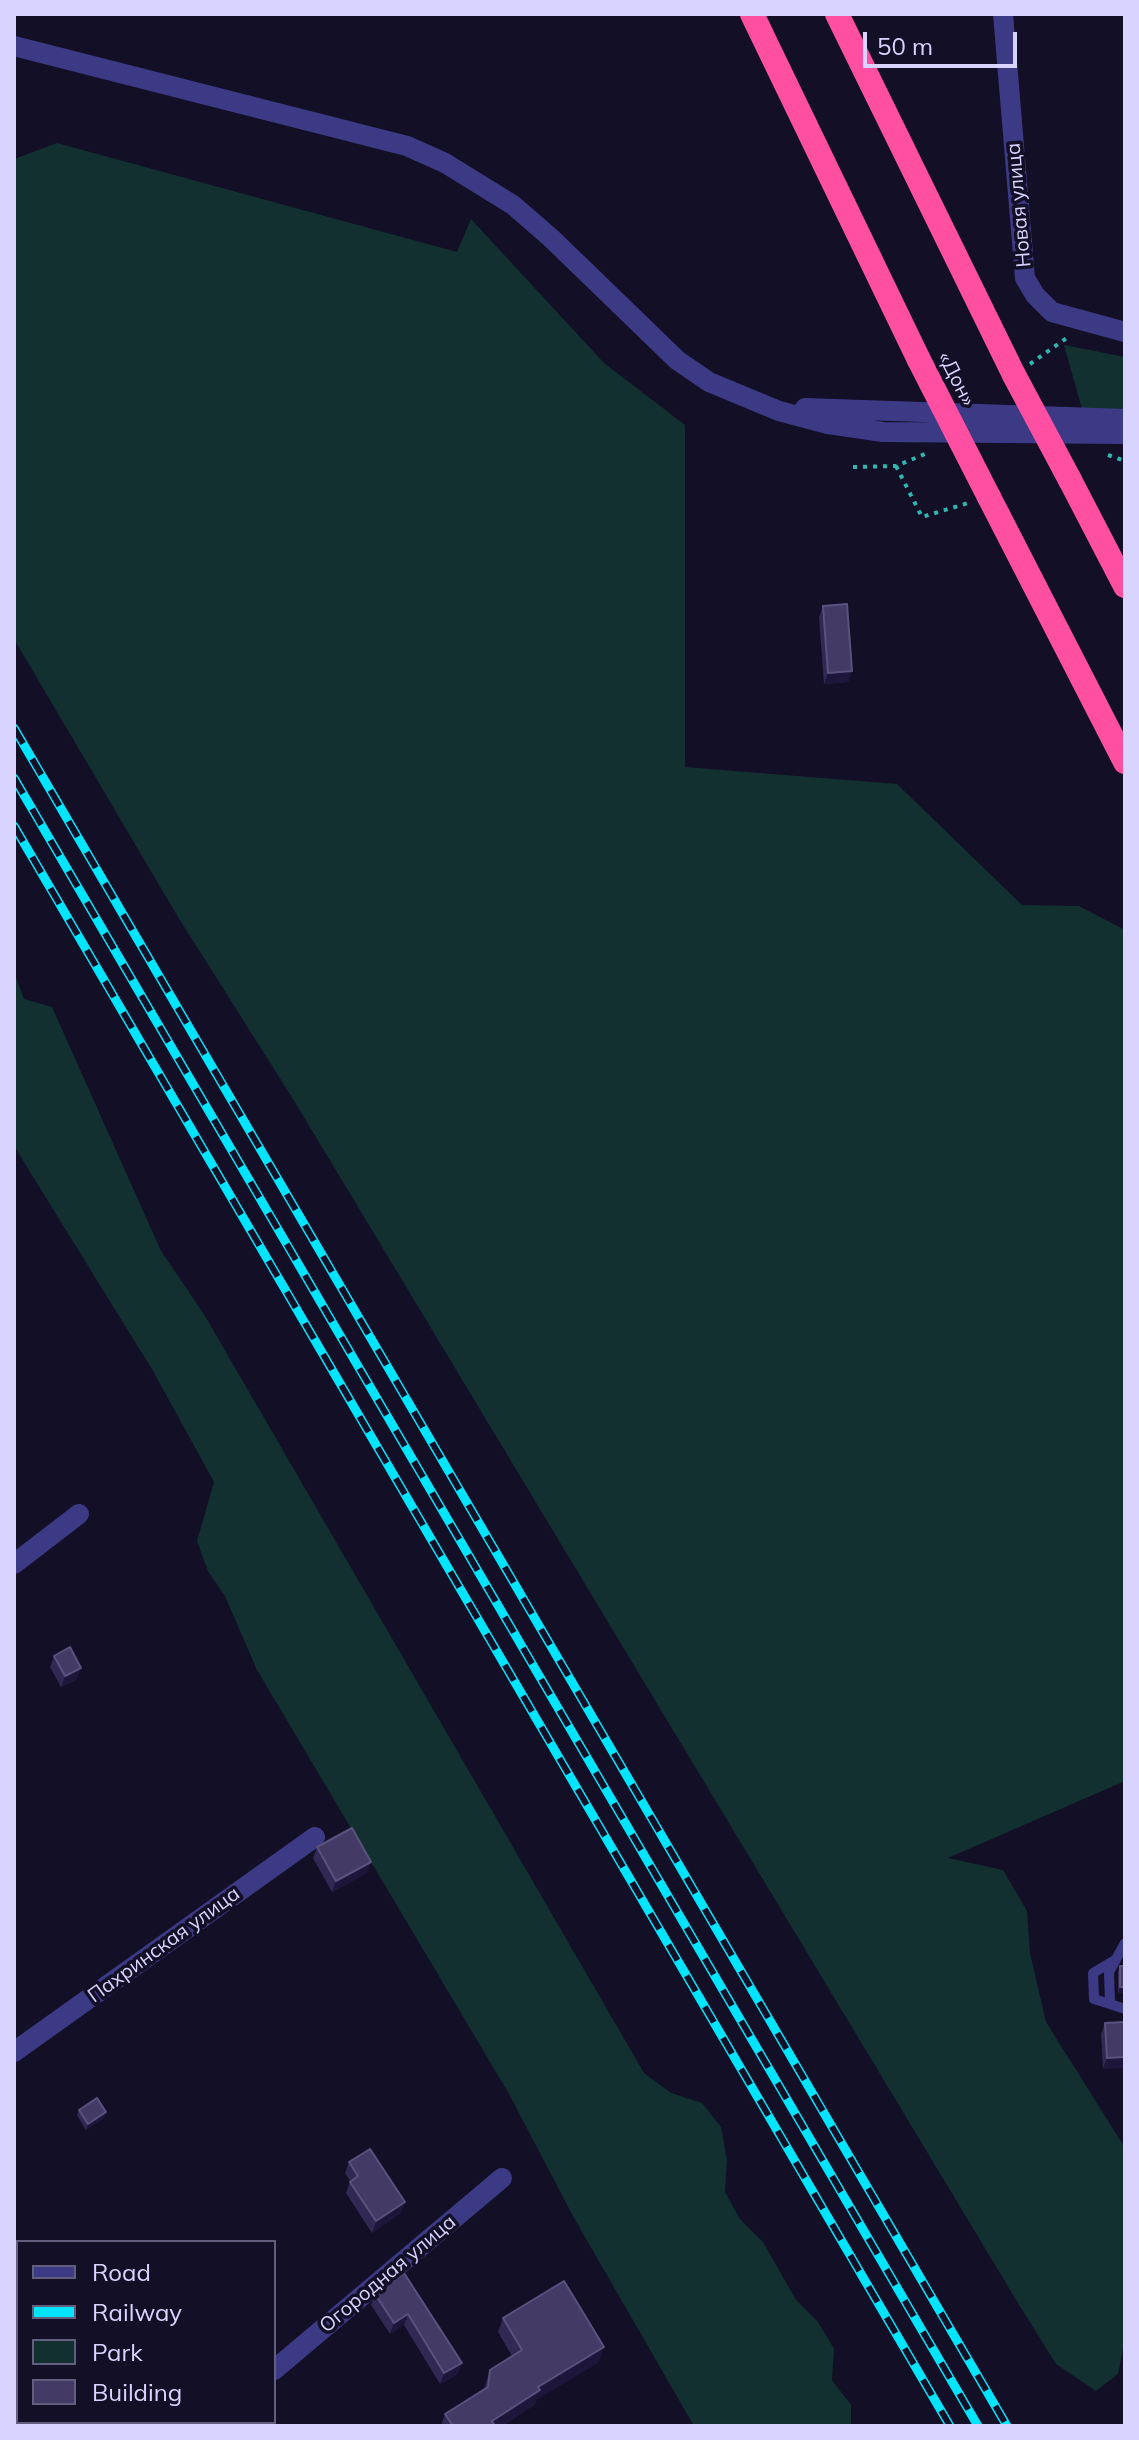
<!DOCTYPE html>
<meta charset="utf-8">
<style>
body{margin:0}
#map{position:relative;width:1139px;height:2440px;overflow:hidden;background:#130f26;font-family:Mulish,sans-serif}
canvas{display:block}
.frame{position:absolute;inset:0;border:16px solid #d9d4ff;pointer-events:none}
.legend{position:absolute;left:16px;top:2240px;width:260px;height:184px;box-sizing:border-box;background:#130f26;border:2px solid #625e7d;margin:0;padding:10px 14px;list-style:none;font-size:24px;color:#d9d4ff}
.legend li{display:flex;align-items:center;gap:16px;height:40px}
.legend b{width:40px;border:2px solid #625e7d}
.scale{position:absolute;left:863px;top:32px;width:154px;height:36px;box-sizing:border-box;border:4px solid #d9d4ff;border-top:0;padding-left:10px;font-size:24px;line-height:28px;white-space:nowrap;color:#d9d4ff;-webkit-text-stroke:6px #130f26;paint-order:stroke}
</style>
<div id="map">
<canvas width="1139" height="2440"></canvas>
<div class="frame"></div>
<ul class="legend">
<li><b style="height:10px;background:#3d3a85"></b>Road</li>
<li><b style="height:10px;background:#00e5ff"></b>Railway</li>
<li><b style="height:22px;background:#12302f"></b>Park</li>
<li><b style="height:22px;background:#433a66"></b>Building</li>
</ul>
<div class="scale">50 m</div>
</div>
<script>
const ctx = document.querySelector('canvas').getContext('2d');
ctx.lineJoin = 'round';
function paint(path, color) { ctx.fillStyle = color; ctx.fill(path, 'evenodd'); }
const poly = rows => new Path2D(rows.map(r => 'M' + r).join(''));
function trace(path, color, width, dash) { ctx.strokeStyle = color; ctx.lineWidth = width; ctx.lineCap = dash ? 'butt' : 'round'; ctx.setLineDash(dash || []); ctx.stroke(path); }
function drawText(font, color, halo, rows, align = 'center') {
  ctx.font = font + ' Mulish,sans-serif'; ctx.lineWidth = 7; ctx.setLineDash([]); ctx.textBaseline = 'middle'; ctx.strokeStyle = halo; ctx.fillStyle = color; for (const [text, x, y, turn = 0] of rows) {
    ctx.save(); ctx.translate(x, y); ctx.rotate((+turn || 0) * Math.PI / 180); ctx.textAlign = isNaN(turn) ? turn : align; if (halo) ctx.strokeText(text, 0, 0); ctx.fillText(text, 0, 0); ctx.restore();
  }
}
paint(poly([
 [57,143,457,252,471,219,604,363,685,425,685,767,897,784,1022,905,1079,906,1125,930,1125,1781,948,1858,1003,1870,1027,1911,1030,1953,1046,2022,1125,2148,1125,2338,1118,2374,1096,2391,1056,2364,1018,2303,293,1099,178,917,14,639,14,159],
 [1064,345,1125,357,1125,410,1082,409],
 [14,972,24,999,52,1007,161,1251,205,1316,644,2073,671,2093,702,2103,721,2127,727,2160,725,2192,740,2219,763,2242,796,2300,818,2322,834,2349,832,2380,851,2405,851,2426,694,2426,574,2218,509,2094,257,1670,225,1596,208,1571,197,1541,214,1482,153,1371,14,1146]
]), '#12302f');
trace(poly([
 [1030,364,1068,337],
 [1108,455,1125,461],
 [896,466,922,517,968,503],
 [853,467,896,466,925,454]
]), '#2fb8b0', 4, [4, 6]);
trace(poly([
 [1125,1943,1109,1972,1110,2004,1125,2009],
 [1110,2004,1094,1999,1093,1973,1115,1960]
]), '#3d3a85', 10);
trace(poly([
 [1003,14,1025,278,1035,295,1052,312,1125,332],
 [14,46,407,146,445,163,513,205,551,238,677,360,709,382,779,411,828,424,883,432,1125,434],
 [805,408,1125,419],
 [14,1564,79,1514],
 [14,2052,315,1837],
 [274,2370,502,2178],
 [207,2426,212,2422]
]), '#3d3a85', 20);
trace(poly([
 [752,14,919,360],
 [837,14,1014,375],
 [1070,480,1125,586],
 [989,497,1125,762]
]), '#ff4fa3', 24);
const rail = poly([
 [14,728,1007,2426],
 [14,778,978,2426],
 [14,826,950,2426]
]);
trace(rail, '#00e5ff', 9);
trace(rail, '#130f26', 6, [18]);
trace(poly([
 [919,360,989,497],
 [1014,375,1070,480]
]), '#ff4fa3', 24);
paint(poly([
 [823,606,852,671,848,682,824,684,819,617],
 [54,1656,77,1679,61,1687,50,1667],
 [317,1847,367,1873,332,1892,313,1858],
 [1120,1966,1125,1966,1125,1992,1118,1993,1118,1972],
 [1125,2022,1103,2069,1101,2034,1105,2023],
 [79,2110,106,2112,104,2118,86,2130,77,2115],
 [349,2162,405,2202,400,2213,372,2233,346,2193,350,2181,345,2173],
 [404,2273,458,2374,440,2384,404,2325,390,2334,371,2305,375,2294],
 [503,2318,599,2362,537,2399,534,2405,502,2426,441,2426,445,2414,484,2389,490,2370,512,2356,498,2332]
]), '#312854');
paint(poly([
 [852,671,848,682,824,684,828,673],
 [81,1668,77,1679,61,1687,65,1676],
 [371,1862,367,1873,332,1892,336,1881],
 [1120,1987,1125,1987,1125,1992,1118,1993],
 [1125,2057,1125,2068,1103,2069,1107,2058],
 [106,2112,104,2118,86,2130,88,2124],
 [405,2202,400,2213,372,2233,376,2221],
 [408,2314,404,2325,390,2334,394,2323],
 [604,2347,599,2362,537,2399,534,2405,502,2426,490,2426,492,2421,538,2387],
 [18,2358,18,2367,14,2369,14,2361],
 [462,2363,458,2374,440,2384,444,2373]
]), '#1d163a');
const building = poly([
 [847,604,852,671,828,673,823,606,847,604],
 [70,1647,81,1668,65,1676,54,1656,70,1647],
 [352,1828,371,1862,336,1881,317,1847,352,1828],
 [1120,1966,1125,1966,1125,1987,1120,1987,1120,1966],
 [1125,2022,1125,2057,1107,2058,1105,2023,1125,2022],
 [97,2098,106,2112,88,2124,79,2110,97,2098],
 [370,2149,405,2202,376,2221,350,2182,358,2176,349,2162,370,2149],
 [404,2273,462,2363,444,2373,408,2314,394,2323,375,2294,404,2273],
 [564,2281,604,2347,538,2387,540,2390,492,2421,495,2426,453,2426,445,2414,488,2387,490,2370,522,2350,503,2318,564,2281],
 [14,2341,18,2347,18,2358,14,2361,14,2341],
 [96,2422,123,2422,126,2426,92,2426,91,2425,96,2422]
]);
paint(building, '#433a66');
trace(building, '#5a527e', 2);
drawText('20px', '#d9d4ff', '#130f26', [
 ["Новая улица",1019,205,-95],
 ["«Дон»",956,379,63],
 ["Пахринская улица",164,1945,-36],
 ["Огородная улица",388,2274,-40]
]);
</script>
